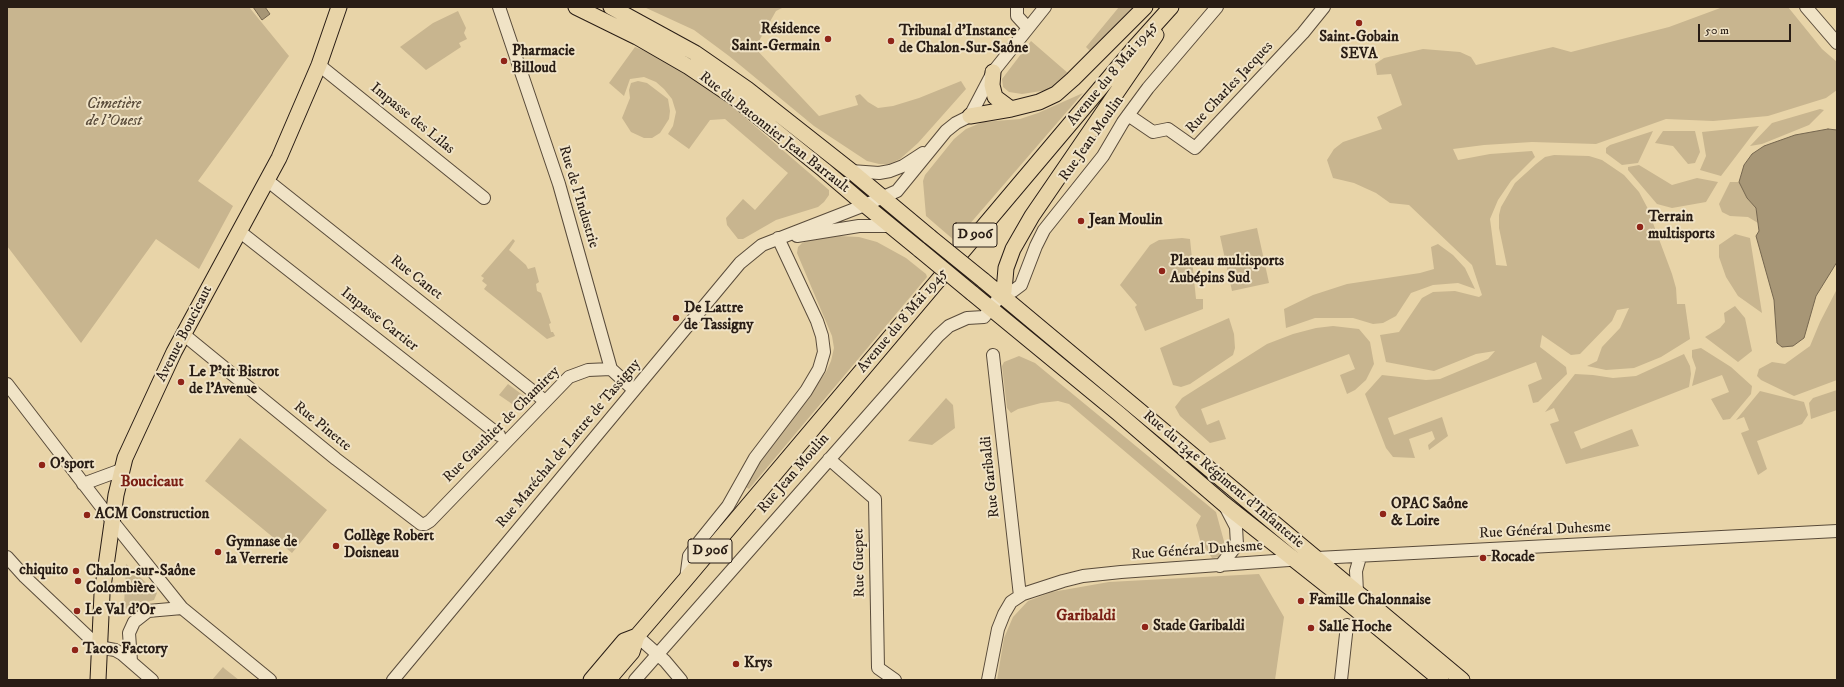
<!DOCTYPE html>
<meta charset="utf-8">
<style>
body{margin:0}
#map{position:relative;width:1844px;height:687px;overflow:hidden;background:#e8d4a8;font-family:"IM FELL DW Pica",serif}
canvas{display:block}
.frame{position:absolute;inset:0;border:8px solid #291d15;pointer-events:none}
.scale{position:absolute;left:1698px;top:24px;width:93px;height:18px;box-sizing:border-box;border:2px solid #291d15;border-top:0;padding-left:5px;font-size:12px;line-height:14px;white-space:nowrap;color:#291d15;-webkit-text-stroke:3px #f0e3c6;paint-order:stroke}
</style>
<div id="map">
<canvas width="1844" height="687"></canvas>
<div class="frame"></div>
<div class="scale">50 m</div>
</div>
<script>
const context = document.querySelector('canvas').getContext('2d');
context.lineJoin = 'round';
function fillPath(path, color) { context.fillStyle = color; context.fill(path, 'evenodd'); }
const toPath = rows => new Path2D(rows.map(r => 'M' + r).join(''));
function strokePath(path, color, width, dash) { context.strokeStyle = color; context.lineWidth = width; context.lineCap = dash ? 'butt' : 'round'; context.setLineDash(dash || []); context.stroke(path); }
function write(font, color, halo, rows, align = 'center') {
  context.font = font + ' "IM FELL DW Pica",serif'; context.lineWidth = 4; context.setLineDash([]); context.textBaseline = 'middle'; context.strokeStyle = halo; context.fillStyle = color; for (const [text, x, y, turn = 0] of rows) {
    context.save(); context.translate(x, y); context.rotate((+turn || 0) * Math.PI / 180); context.textAlign = isNaN(turn) ? turn : align; if (halo) context.strokeText(text, 0, 0); context.fillText(text, 0, 0); context.restore();
  }
}
const green = toPath([
 [7,7,249,7,289,56,198,181,233,206,199,269,156,239,81,343,7,246],
 [644,7,784,7,776,11,755,48,819,116,858,105,855,96,860,94,868,102,878,108,893,106,919,98,961,81,966,89,918,143,900,159,889,164,879,164,867,161,814,126,729,56,694,30],
 [1119,7,1136,7,1090,51,1086,47],
 [1723,7,1788,7,1822,49,1837,62,1837,90,1826,98,1768,116,1713,121,1666,119,1596,144,1532,142,1484,145,1453,149,1458,160,1490,154,1532,151,1535,157,1511,181,1498,200,1490,219,1496,265,1507,266,1499,228,1499,215,1501,207,1515,183,1536,164,1545,157,1554,155,1589,156,1602,160,1624,175,1639,192,1647,207,1672,274,1676,288,1677,304,1685,304,1690,339,1661,357,1634,368,1606,370,1587,366,1597,361,1602,347,1620,328,1629,308,1617,310,1612,321,1580,354,1571,355,1542,335,1540,347,1566,367,1567,374,1538,402,1533,403,1528,385,1542,379,1536,362,1388,418,1394,435,1442,417,1448,436,1429,450,1428,445,1435,439,1432,431,1409,439,1415,458,1393,457,1386,448,1365,394,1382,375,1426,380,1440,379,1488,359,1495,351,1476,354,1434,371,1386,362,1380,335,1399,332,1422,298,1433,292,1455,291,1479,297,1482,295,1472,265,1409,205,1390,203,1376,193,1354,183,1333,178,1327,160,1334,149,1343,142,1382,129,1377,117,1402,105,1391,74,1377,75,1375,64,1384,58,1423,49,1460,52,1471,57,1476,65,1553,47,1571,52,1669,27],
 [458,11,466,28,464,33,467,39,459,43,461,47,426,70,400,47,433,23],
 [1031,41,1069,74,1060,82,1048,90,1022,94,1009,92,1003,87,1002,79],
 [635,47,655,55,697,80,735,109,829,190,829,195,824,202,818,207,776,220,743,239,738,239,727,225,726,218,743,199,755,210,788,173,725,119,710,120,689,149,668,134,673,126,676,112,672,99,664,89,656,82,644,77,630,79,624,96,609,83],
 [638,81,647,83,668,99,670,111,669,119,660,133,652,138,644,138,631,132,622,118,630,98,629,90,631,83],
 [1083,93,955,241,926,216,923,181,925,175,954,139,966,129,983,122,1020,119,1038,113],
 [1820,109,1824,110,1809,125,1762,144,1750,146,1772,123],
 [1759,126,1721,176,1700,170,1706,156,1702,132],
 [1653,131,1638,163,1622,165,1606,153,1606,148,1610,145],
 [1663,131,1695,131,1700,152,1695,163,1688,164,1673,146,1655,143],
 [1639,165,1672,185,1697,178,1718,182,1706,202,1672,208,1657,204,1628,170,1628,167],
 [1730,182,1739,182,1747,198,1756,208,1758,223,1748,217,1730,216,1722,212,1719,204],
 [1257,228,1269,283,1232,291,1220,236],
 [1735,234,1750,238,1762,313,1738,296,1726,277,1719,257,1719,245],
 [839,236,859,237,877,242,906,258,926,274,927,277,749,489,746,487,745,484,747,480,826,372,831,361,834,348,832,336,797,253,798,247,802,243,810,240],
 [1182,238,1190,239,1196,299,1203,299,1203,309,1145,331,1135,307,1137,305,1120,285,1150,245,1159,240],
 [513,239,515,241,509,250,526,265,528,269,535,267,539,282,536,284,537,291,541,293,551,323,549,324,551,332,553,332,555,336,547,339,484,289,487,285,482,281,484,278,481,276],
 [1438,244,1453,255,1465,268,1475,289,1458,283,1433,285,1411,293,1396,316,1383,323,1373,324,1353,318,1315,318,1286,328,1284,309,1313,295,1347,284,1420,273,1434,269,1431,247],
 [1837,289,1837,380,1794,396,1761,380,1757,376,1759,369,1772,362,1785,364,1810,346,1820,322],
 [1735,306,1745,318,1752,351,1738,362,1705,337,1720,328,1725,322,1724,313],
 [1229,318,1234,334,1235,348,1233,355,1190,384,1181,387,1173,385,1160,348],
 [1333,326,1359,329,1370,342,1374,364,1366,380,1355,390,1347,394,1340,375,1355,369,1349,354,1201,409,1207,425,1219,420,1226,439,1210,443,1180,416,1175,407,1182,398,1267,344,1293,334,1316,328],
 [1701,348,1731,367,1752,386,1751,394,1730,419,1723,420,1711,399,1729,392,1722,375,1692,386,1696,368,1692,357,1692,350],
 [1684,354,1690,366,1691,374,1689,387,1574,432,1581,449,1632,429,1639,446,1566,464,1550,424,1559,421,1554,408,1545,412,1575,374,1593,375,1613,378,1636,376],
 [1019,356,1035,363,1216,512,1225,545,1219,557,1212,558,1200,540,1196,525,1201,516,1069,404,1058,401,1041,403,1018,409,1011,413,1007,408,1002,366,1004,362],
 [508,384,524,396,518,408,499,395],
 [1837,390,1837,410,1811,419,1809,403,1813,398],
 [1760,391,1804,402,1808,415,1802,424,1757,441,1767,469,1758,475,1741,433,1749,430,1744,417,1736,420],
 [946,398,953,405,955,428,932,445,908,441],
 [240,438,327,510,292,553,205,481],
 [126,564,157,593,154,600,136,605,128,612,124,606],
 [1259,574,1284,617,1275,680,997,680,1004,638,1013,617,1028,601,1052,592,1109,582],
 [223,667,225,669,239,680,212,680]
]);
const water = toPath([
 [253,7,265,7,270,14,262,20,253,7],
 [1828,129,1837,130,1837,262,1816,296,1804,338,1793,346,1782,347,1777,343,1774,300,1756,236,1759,231,1756,208,1747,198,1739,182,1744,165,1752,154,1764,146,1795,135,1828,129]
]);
const minor = toPath([
 [499,7,559,184,611,369,634,390],
 [1017,7,1017,16,1028,28],
 [1806,7,1837,43],
 [319,65,484,198],
 [1128,115,1153,132,1168,129,1195,148,1303,33,1324,7],
 [851,171,879,173,890,171,903,166,923,153],
 [268,181,545,401],
 [239,231,499,435],
 [797,236,859,226,891,226],
 [183,334,336,459,421,524,425,524,430,521,569,377,588,370,611,369],
 [993,355,1020,596],
 [7,384,113,522,182,608,270,680],
 [829,459,875,499,878,668,895,680],
 [83,484,121,470],
 [7,557,25,577,99,647,115,650,122,654,152,680],
 [1220,566,1237,545,1236,527,1225,506],
 [686,579,689,556,699,542,728,506,755,458,806,391,819,369,824,352,822,336,817,321,778,238],
 [1357,592,1356,571,1360,557],
 [637,636,665,661,681,680],
 [131,661,129,633,134,622,148,611,182,608],
 [393,680,740,263,762,245,865,205,897,191,946,131,956,123,970,116,993,72,1045,7],
 [635,680,938,336,949,326,967,318,984,317,1004,291,1013,291,1021,285,1036,246,1044,230,1103,156,1123,122,1148,88,1217,7],
 [988,680,998,629,1004,614,1011,602,1023,594,1063,581,1083,576,1121,572,1317,558,1837,531],
 [1341,680,1347,625]
]);
const major = toPath([
 [576,7,637,37,689,67,735,98,824,170,865,205,920,250],
 [611,7,695,53,747,89,851,171,930,237],
 [993,72,992,85,995,97,1011,109],
 [970,116,1011,109,1039,102,1056,94,1073,79,1145,7],
 [983,280,1462,680],
 [1004,291,1006,268,1013,249,1032,216,1156,35],
 [972,293,1118,413,1224,504,1329,587,1441,680],
 [98,680,102,594,116,495,125,458,174,352,279,158,319,65,339,7],
 [591,680,624,641,637,636,686,579,1135,47,1171,7],
 [608,680,632,652,637,636]
]);
const majorBridge = toPath([
 [930,237,983,280],
 [920,250,972,293]
]);
const markers = [
 [1359,23,4,"#8f2418"],
 [828,39,4,"#8f2418"],
 [891,41,4,"#8f2418"],
 [504,61,4,"#8f2418"],
 [1081,221,4,"#8f2418"],
 [1640,227,4,"#8f2418"],
 [1162,271,4,"#8f2418"],
 [676,318,4,"#8f2418"],
 [181,382,4,"#8f2418"],
 [42,465,4,"#8f2418"],
 [1383,514,4,"#8f2418"],
 [87,515,4,"#8f2418"],
 [336,546,4,"#8f2418"],
 [218,552,4,"#8f2418"],
 [1483,558,4,"#8f2418"],
 [76,571,4,"#8f2418"],
 [78,581,4,"#8f2418"],
 [1301,601,4,"#8f2418"],
 [77,611,4,"#8f2418"],
 [1145,627,4,"#8f2418"],
 [1311,628,4,"#8f2418"],
 [75,650,4,"#8f2418"],
 [736,664,4,"#8f2418"]
];
const shields = [
 [975,235,44],
 [710,551,44]
];
const shieldNames = [
 ["D 906",975,235],
 ["D 906",710,551]
];
const poiNames = [
 ["Résidence",820,30,"right"],
 ["Saint-Germain",820,47,"right"],
 ["Tribunal d'Instance",899,32],
 ["de Chalon-Sur-Saône",899,49],
 ["Saint-Gobain",1359,38,"center"],
 ["SEVA",1359,55,"center"],
 ["Pharmacie",512,52],
 ["Billoud",512,69],
 ["Terrain",1648,218],
 ["multisports",1648,235],
 ["Jean Moulin",1089,221],
 ["Plateau multisports",1170,262],
 ["Aubépins Sud",1170,279],
 ["De Lattre",684,309],
 ["de Tassigny",684,326],
 ["Le P'tit Bistrot",189,373],
 ["de l'Avenue",189,390],
 ["O'sport",50,465],
 ["OPAC Saône",1391,505],
 ["& Loire",1391,522],
 ["ACM Construction",95,515],
 ["Collège Robert",344,537],
 ["Doisneau",344,554],
 ["Gymnase de",226,543],
 ["la Verrerie",226,560],
 ["Rocade",1491,558],
 ["chiquito",68,571,"right"],
 ["Chalon-sur-Saône",86,572],
 ["Colombière",86,589],
 ["Famille Chalonnaise",1309,601],
 ["Le Val d'Or",85,611],
 ["Stade Garibaldi",1153,627],
 ["Salle Hoche",1319,628],
 ["Tacos Factory",83,650],
 ["Krys",744,664]
];
const streetNames = [
 ["Avenue du 8 Mai 1945",1113,74,-50],
 ["Rue Charles Jacques",1230,88,-47],
 ["Impasse des Lilas",412,119,39],
 ["Rue du Batonnier Jean Barrault",774,133,38],
 ["Rue Jean Moulin",1092,139,-55],
 ["Rue de l'Industrie",578,197,73],
 ["Rue Canet",416,278,38],
 ["Impasse Cartier",379,320,38],
 ["Avenue du 8 Mai 1945",903,321,-50],
 ["Avenue Boucicaut",185,334,-63],
 ["Rue Gauthier de Chamirey",502,425,-45],
 ["Rue Pinette",322,427,39],
 ["Rue Maréchal de Lattre de Tassigny",569,444,-50],
 ["Rue Jean Moulin",794,474,-49],
 ["Rue Garibaldi",991,477,-96],
 ["Rue du 134e Régiment d'Infanterie",1223,480,40],
 ["Rue Général Duhesme",1545,531,-3],
 ["Rue Général Duhesme",1197,551,-4],
 ["Rue Guepet",860,563,-91]
];
const parkNames = [
 ["Cimetière",114,105],
 ["de l'Ouest",114,122]
];
const neighbourhoodNames = [
 ["Boucicaut",152,483],
 ["Garibaldi",1086,617]
];
fillPath(green, '#c8b58f');
fillPath(water, '#a79676');
strokePath(water, '#75664f', 1);
strokePath(minor, '#594b3a', 14);
strokePath(major, '#291d15', 17);
strokePath(minor, '#f0e3c6', 12);
strokePath(major, '#e8d4a8', 15);
strokePath(majorBridge, '#291d15', 17, []);
strokePath(majorBridge, '#e8d4a8', 15);
for (const [x, y, r, color] of markers) { const dot = new Path2D(); dot.arc(x, y, r, 0, 2 * Math.PI); context.fillStyle = color; context.fill(dot); strokePath(dot, '#f0e3c6', 1.5); }
for (const [x, y, w] of shields) { const box = new Path2D(); box.roundRect(x - w / 2, y - 12, w, 24, 3); context.fillStyle = '#f0e3c6'; context.fill(box); strokePath(box, '#291d15', 1); }
write('bold 14px', '#291d15', null, shieldNames);
write('bold 15px', '#291d15', '#f0e3c6', poiNames, 'left');
write('15px', '#291d15', '#f0e3c6', streetNames);
write('italic 15px', '#594b3a', '#f0e3c6', parkNames);
write('bold 16px', '#7a1f14', '#f0e3c6', neighbourhoodNames);
</script>
